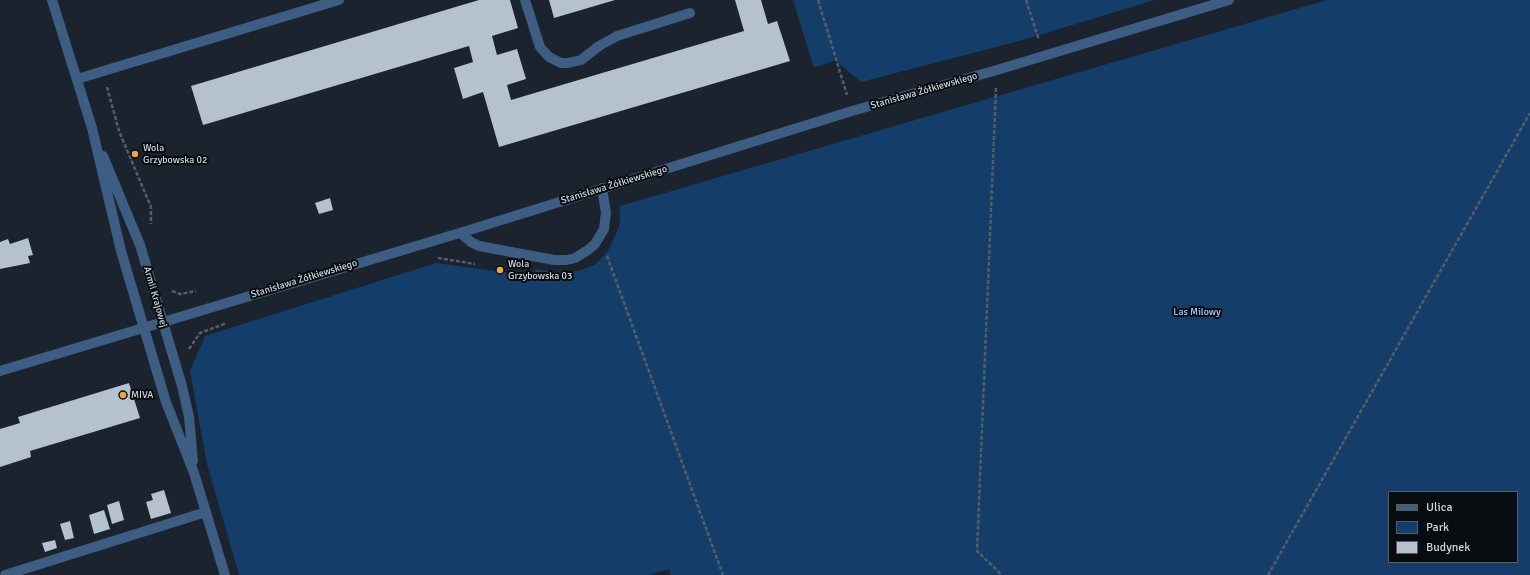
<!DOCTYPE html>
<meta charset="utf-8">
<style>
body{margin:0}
#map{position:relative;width:1530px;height:575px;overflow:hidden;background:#1a232e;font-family:Signika,sans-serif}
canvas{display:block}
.legend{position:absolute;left:1388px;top:491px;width:130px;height:72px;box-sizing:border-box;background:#080c11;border:1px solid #575c62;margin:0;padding:5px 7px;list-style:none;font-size:12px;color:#ced4db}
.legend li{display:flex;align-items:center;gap:8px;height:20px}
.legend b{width:20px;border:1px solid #575c62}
</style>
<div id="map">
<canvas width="1530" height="575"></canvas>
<ul class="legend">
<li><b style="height:5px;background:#3d5d82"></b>Ulica</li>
<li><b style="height:11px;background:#143d69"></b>Park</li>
<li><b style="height:11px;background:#b5c1cf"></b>Budynek</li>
</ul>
</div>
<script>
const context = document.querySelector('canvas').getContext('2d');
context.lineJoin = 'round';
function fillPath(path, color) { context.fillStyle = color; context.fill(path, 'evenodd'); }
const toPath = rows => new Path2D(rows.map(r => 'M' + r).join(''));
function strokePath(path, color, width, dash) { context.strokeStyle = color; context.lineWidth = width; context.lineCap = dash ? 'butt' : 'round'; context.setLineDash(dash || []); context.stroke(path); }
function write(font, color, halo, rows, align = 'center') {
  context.font = font + ' Signika,sans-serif'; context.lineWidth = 4; context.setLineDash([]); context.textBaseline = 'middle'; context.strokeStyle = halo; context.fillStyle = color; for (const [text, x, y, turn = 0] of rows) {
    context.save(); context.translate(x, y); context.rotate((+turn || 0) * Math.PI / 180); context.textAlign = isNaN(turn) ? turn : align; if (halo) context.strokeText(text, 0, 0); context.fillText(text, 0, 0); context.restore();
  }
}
const green = toPath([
 [793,0,1155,0,1023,40,861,82,835,60,814,68],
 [1327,0,1530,0,1530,575,671,575,669,569,648,575,239,575,207,464,190,371,205,336,436,263,532,276,536,269,554,272,579,271,596,264,608,251,618,229,620,221,620,206],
 [1389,492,1517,492,1517,562,1389,562]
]);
const building = toPath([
 [479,0,510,0,518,28,492,36,497,55,517,49,526,79,507,85,511,100,744,31,735,0,761,0,768,24,777,21,790,61,499,147,483,92,463,99,454,68,473,62,469,46,203,125,191,86],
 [549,0,615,0,554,18],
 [330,198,333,210,319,214,315,203],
 [28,238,33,255,28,256,30,263,0,269,0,242,8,239,10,244],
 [129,383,140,418,30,451,31,457,0,467,0,429,20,423,18,417],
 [164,490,171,513,151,519,146,502,153,500,151,494],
 [119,501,124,520,112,524,107,505],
 [104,510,110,529,94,534,89,515],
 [70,521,74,538,65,540,60,524],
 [55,540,57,548,45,552,42,543]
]);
const path = toPath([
 [818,0,847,95],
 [1026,0,1039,40],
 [107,87,119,131,151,207,151,224],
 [996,88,977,551,1002,575],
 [607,256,723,575],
 [438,258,475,264],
 [172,291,180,294,196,291],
 [189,349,200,333,227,323],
 [1268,575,1530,113]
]);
const minor = toPath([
 [52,0,92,128,121,251,129,278,166,402,194,473,225,575],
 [525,0,540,47,549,57,561,63,568,63,581,60,599,46,617,36,690,13],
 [77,79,339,0],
 [103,156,140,245,182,386,189,417,193,461],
 [463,232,464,236,471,242,479,246,554,260,567,260,575,258,588,250,595,244,604,229,606,213,602,188],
 [0,371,463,232,852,111,997,70,1229,0],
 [5,575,206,512]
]);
const markers = [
 [135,154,4,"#eea73d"],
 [500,270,4,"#eea73d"],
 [123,395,4,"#eea73d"]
];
const streetNames = [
 ["Stanisława Żółkiewskiego",924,91,-16],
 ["Stanisława Żółkiewskiego",614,185,-17],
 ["Stanisława Żółkiewskiego",304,279,-17],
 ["Armii Krajowej",155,297,74]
];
const poiNames = [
 ["Wola",143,148],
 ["Grzybowska 02",143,160],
 ["Wola",508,264],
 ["Grzybowska 03",508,276],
 ["MIVA",131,395]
];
const parkNames = [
 ["Las Milowy",1197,312]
];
fillPath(green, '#143d69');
fillPath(building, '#b5c1cf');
strokePath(path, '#555d67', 2.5, [4, 2]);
strokePath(minor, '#3d5d82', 10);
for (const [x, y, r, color] of markers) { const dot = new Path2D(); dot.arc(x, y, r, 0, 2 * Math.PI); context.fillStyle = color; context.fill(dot); strokePath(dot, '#080c11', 1.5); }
write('10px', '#ced4db', '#080c11', streetNames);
write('10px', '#ced4db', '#080c11', poiNames, 'left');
write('10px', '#a7cffd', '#080c11', parkNames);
</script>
